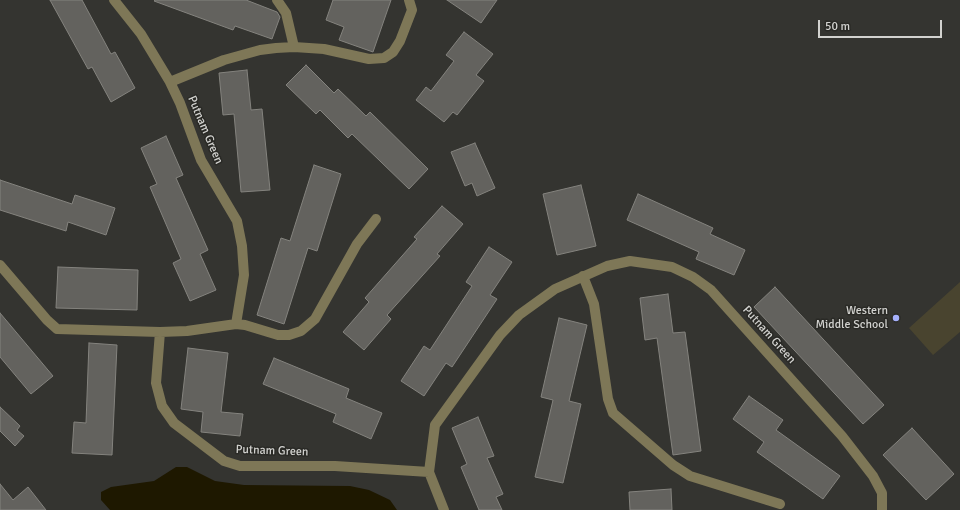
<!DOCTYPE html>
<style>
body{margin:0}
#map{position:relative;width:960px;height:510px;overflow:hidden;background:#343430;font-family:Signika,sans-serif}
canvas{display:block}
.scale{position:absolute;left:818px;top:20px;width:124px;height:18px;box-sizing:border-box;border:2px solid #d2d2cf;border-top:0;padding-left:5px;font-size:12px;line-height:14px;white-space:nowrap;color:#d2d2cf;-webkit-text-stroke:3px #2a2a26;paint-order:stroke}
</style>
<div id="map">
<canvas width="960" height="510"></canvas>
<div class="scale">50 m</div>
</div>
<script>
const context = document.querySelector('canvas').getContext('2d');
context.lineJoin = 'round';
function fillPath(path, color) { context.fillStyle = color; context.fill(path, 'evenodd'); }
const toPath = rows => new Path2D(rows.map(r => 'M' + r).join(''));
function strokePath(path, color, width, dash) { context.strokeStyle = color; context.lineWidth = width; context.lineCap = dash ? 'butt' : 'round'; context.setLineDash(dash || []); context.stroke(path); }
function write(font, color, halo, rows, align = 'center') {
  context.font = font + ' Signika,sans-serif'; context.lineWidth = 3; context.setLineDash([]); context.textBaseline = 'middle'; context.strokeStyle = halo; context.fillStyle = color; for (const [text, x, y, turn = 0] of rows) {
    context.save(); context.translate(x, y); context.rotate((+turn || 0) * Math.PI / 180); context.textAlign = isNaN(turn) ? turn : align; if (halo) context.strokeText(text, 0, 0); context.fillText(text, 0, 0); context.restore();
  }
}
const green = toPath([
 [960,282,960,332,933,355,909,328]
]);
const water = toPath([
 [176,467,187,467,215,481,244,485,350,486,369,490,390,500,397,510,110,510,101,500,101,492,111,487,154,481]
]);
const building = toPath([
 [50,0,82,0,111,54,115,52,135,88,111,102,92,67,88,69,50,0],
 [155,0,246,0,277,12,280,17,272,39,235,26,233,30,154,1,155,0],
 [333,0,391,0,373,52,339,40,344,27,326,20,333,0],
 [447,0,497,0,481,23,447,0],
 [464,32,493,54,476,75,484,81,457,115,453,112,444,122,416,100,426,87,431,91,454,61,446,55,464,32],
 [306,65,334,93,338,89,366,116,370,112,428,169,409,189,352,134,348,138,320,110,316,114,286,85,306,65],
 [247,70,251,110,262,109,270,190,241,192,234,114,223,115,219,73,247,70],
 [166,136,183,175,176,178,208,250,200,254,216,290,190,301,173,263,181,259,150,187,157,184,141,148,166,136],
 [475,143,495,188,477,196,472,183,465,186,451,152,475,143],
 [314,165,341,174,317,251,308,248,284,324,257,315,281,238,290,241,314,165],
 [0,180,72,204,75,195,115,208,106,235,68,222,66,231,0,210,0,180],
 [581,185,596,246,557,255,543,194,581,185],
 [638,194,713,228,710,234,745,250,734,275,696,259,699,252,627,220,638,194],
 [442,206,463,224,437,254,440,256,387,315,391,319,364,350,343,332,369,302,365,298,417,239,414,237,442,206],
 [489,247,512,262,490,295,497,299,452,367,446,363,424,396,401,381,424,346,430,350,472,286,466,282,489,247],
 [58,267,138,270,137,310,56,308,58,267],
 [775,287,884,405,863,424,754,307,775,287],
 [668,294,673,333,685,332,701,451,673,455,657,338,645,340,640,298,668,294],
 [0,313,53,376,31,394,0,357,0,313],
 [559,318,587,325,569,401,581,404,563,483,535,477,553,400,541,397,559,318],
 [89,343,117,345,112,455,72,453,74,422,86,423,89,343],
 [188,348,228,353,221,412,243,414,240,436,201,432,203,412,181,409,188,348],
 [274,358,349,389,346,398,382,413,371,439,333,422,336,414,263,384,274,358],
 [749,396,783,420,776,430,840,476,823,499,757,452,764,442,733,419,749,396],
 [0,407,20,426,17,430,24,436,15,446,0,431,0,407],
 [478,417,494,456,487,458,503,494,496,497,502,510,479,510,461,467,467,464,452,428,478,417],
 [912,428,954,474,926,500,883,455,912,428],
 [0,484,13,500,28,487,46,510,0,510,0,484],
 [671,489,672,510,630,510,629,492,671,489]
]);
const minor = toPath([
 [114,0,141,34,170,82,180,103,201,160,237,221,242,246,244,275,236,324],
 [277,0,286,13,294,47],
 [170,82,224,60,260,50,276,48,294,47,324,49,369,59,384,58,393,52,400,41,412,10,409,0],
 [0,265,47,320,57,329,160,332,156,383,162,406,174,423,224,461,240,466,335,466,429,472],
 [583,276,594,304,608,399,613,413,673,465,690,476,780,504],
 [160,332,187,331,236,324,245,325,278,335,289,335,301,331,315,319,357,244,376,219],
 [444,510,429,472,435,425,500,335,519,315,555,289,607,266,630,261,672,267,693,277,711,290,842,436,873,476,882,493,882,510]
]);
const markers = [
 [896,318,4,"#a6b1fc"]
];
const streetNames = [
 ["Putnam Green",205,130,67],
 ["Putnam Green",769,335,48],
 ["Putnam Green",272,451,2]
];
const poiNames = [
 ["Western",888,311],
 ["Middle School",888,325]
];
fillPath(green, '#49442f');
fillPath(water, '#1e1800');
fillPath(building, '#63625e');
strokePath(building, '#84837e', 1);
strokePath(minor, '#7e7757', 10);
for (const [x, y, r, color] of markers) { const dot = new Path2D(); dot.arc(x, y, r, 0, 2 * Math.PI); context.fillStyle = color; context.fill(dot); strokePath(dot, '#2a2a26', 1.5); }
write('12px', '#d2d2cf', '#2a2a26', streetNames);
write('12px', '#d2d2cf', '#2a2a26', poiNames, 'right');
</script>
